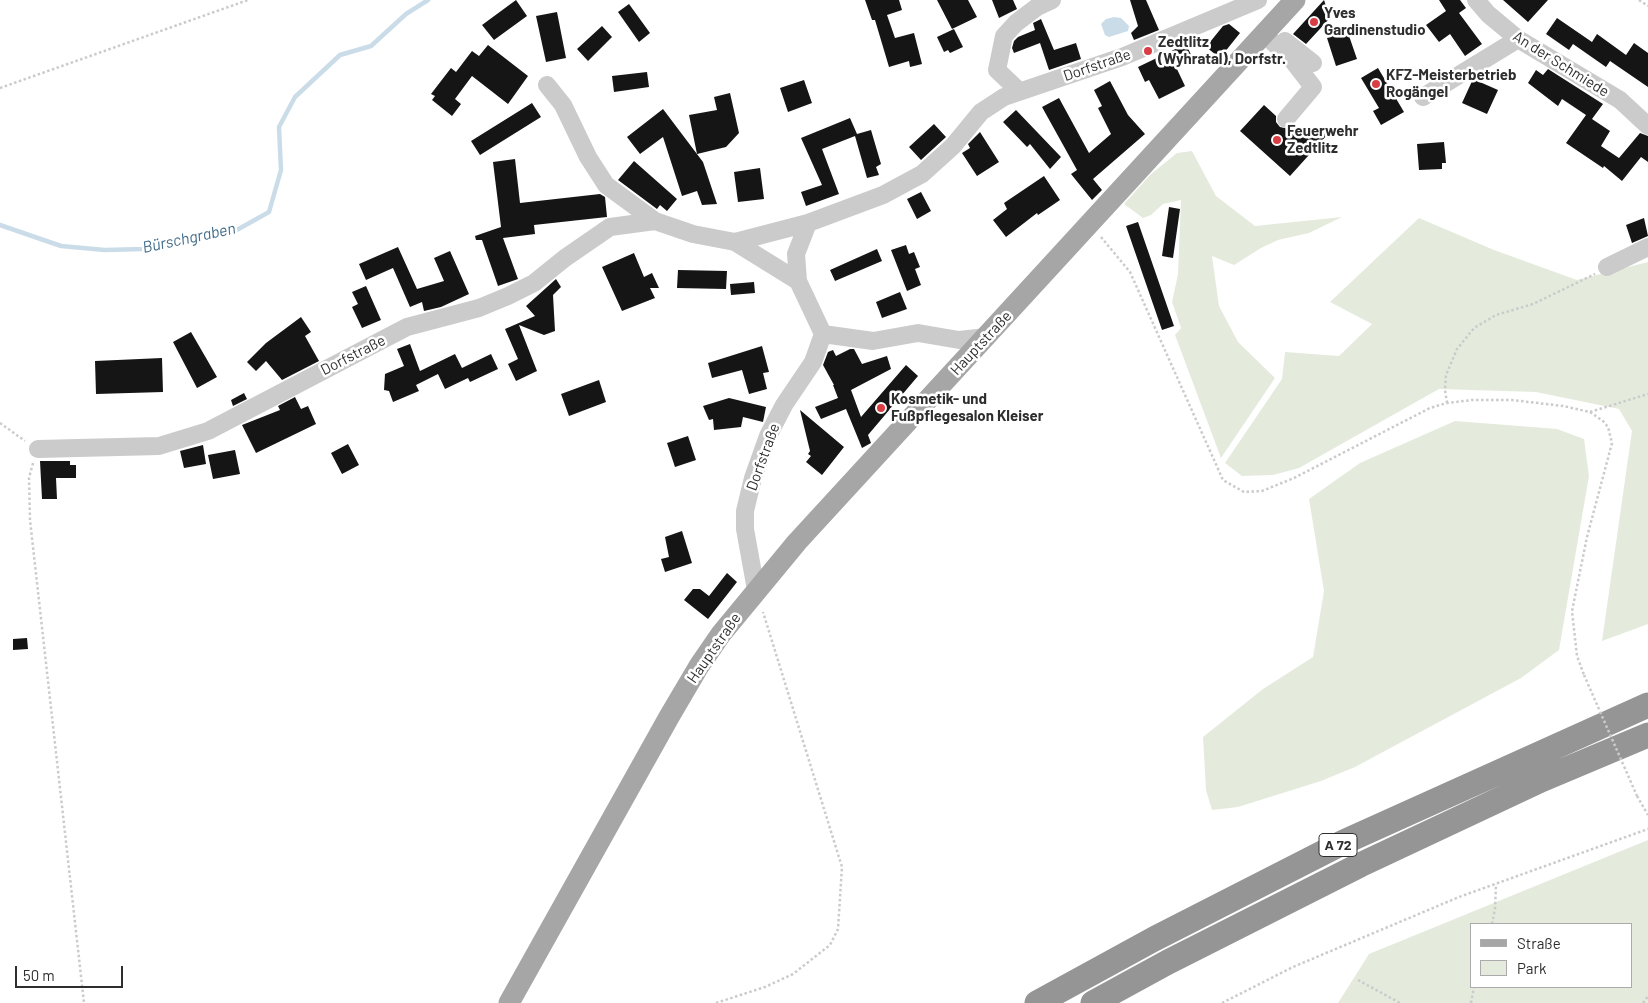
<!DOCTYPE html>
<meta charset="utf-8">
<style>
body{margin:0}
#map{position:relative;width:1648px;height:1003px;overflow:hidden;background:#fff;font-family:Barlow,sans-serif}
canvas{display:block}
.legend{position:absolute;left:1470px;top:923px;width:162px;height:65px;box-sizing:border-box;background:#fff;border:1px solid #ababab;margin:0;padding:6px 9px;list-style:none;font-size:15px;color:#2e2e2e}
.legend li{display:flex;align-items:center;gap:10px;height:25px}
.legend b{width:25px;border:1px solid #ababab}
.scale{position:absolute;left:15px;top:966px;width:108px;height:22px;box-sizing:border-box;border:2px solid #2e2e2e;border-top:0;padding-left:6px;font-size:15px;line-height:18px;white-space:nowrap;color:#2e2e2e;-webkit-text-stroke:4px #fff;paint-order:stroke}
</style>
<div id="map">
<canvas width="1648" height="1003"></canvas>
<ul class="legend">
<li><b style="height:6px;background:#a6a6a6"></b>Straße</li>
<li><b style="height:14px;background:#e4ebdd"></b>Park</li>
</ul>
<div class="scale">50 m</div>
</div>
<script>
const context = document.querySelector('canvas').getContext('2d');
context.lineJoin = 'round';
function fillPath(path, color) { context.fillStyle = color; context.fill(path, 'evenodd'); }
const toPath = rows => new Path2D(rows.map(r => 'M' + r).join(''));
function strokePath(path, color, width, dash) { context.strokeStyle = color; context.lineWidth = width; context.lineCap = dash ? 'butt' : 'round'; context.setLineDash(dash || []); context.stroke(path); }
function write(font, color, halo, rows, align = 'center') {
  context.font = font + ' Barlow,sans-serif'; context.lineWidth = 5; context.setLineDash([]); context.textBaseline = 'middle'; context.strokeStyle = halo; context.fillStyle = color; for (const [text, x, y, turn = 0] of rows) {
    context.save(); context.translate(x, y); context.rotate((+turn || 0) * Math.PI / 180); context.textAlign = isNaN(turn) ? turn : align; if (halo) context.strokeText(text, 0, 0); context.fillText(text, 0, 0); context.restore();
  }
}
const green = toPath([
 [1192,151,1216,196,1255,226,1342,217,1309,233,1278,240,1261,248,1234,265,1212,256,1219,306,1238,342,1275,378,1221,458,1175,335,1181,328,1172,302,1178,274,1181,200,1163,204,1151,215,1143,218,1124,204,1151,174,1177,153],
 [1419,218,1494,250,1577,280,1648,262,1648,624,1602,641,1632,431,1619,409,1536,392,1439,389,1299,468,1273,475,1242,476,1225,463,1282,379,1285,352,1339,356,1372,324,1330,302],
 [1455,421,1557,429,1584,439,1589,476,1559,650,1521,678,1355,767,1321,781,1238,807,1212,810,1206,790,1203,737,1263,689,1313,657,1324,591,1309,499,1360,463],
 [1648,840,1648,1003,1338,1003,1369,954],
 [1472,924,1632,924,1632,987,1472,987]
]);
const water = toPath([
 [1114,17,1121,18,1129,26,1128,31,1109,37,1105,35,1101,24,1106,19]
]);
const stream = toPath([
 [0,225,61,246,105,250,143,249,235,231,269,212,281,170,279,127,295,97,340,55,371,46,406,14,428,0]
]);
const building = toPath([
 [516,0,527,16,494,40,482,25],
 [865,0,899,0,902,10,887,15,895,38,914,33,922,64,910,67,909,61,889,67,875,20,872,20],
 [937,0,968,0,977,17,952,29],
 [992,0,1013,0,1017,9,999,18],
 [1130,0,1146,0,1159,30,1134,40,1131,33,1138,26],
 [1324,0,1330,18,1306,44,1293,34],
 [1439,0,1460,0,1466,8,1459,13,1482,44,1465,56,1450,34,1439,42,1426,25,1446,11],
 [1503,0,1548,0,1528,22],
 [629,4,650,33,639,42,618,12],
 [557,12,566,58,546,62,536,16],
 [1557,18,1592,42,1597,34,1626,55,1634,43,1648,53,1648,87,1610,61,1606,67,1573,44,1569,50,1546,34],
 [1041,19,1054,50,1076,43,1081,59,1049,70,1040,43,1014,53,1012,48,1014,41,1018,37,1035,30,1033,23],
 [1229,24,1240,33,1220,58,1206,47,1223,26],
 [602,26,612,37,588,61,577,49],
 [954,29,963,47,950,53,948,50,944,52,937,37],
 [1347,30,1357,59,1336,66,1327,38],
 [1186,44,1193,59,1176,67,1185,86,1159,99,1149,80,1145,82,1138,67],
 [488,45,528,76,508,104,472,76,455,99,461,104,452,116,432,100,435,96,431,94,451,68,456,72,472,51,479,56],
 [1378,68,1404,112,1381,125,1373,111,1379,108,1361,78],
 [1548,69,1603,104,1592,119,1610,131,1601,146,1619,158,1640,133,1648,136,1648,162,1641,157,1622,181,1604,166,1603,168,1566,143,1586,115,1562,99,1558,106,1528,83,1536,70,1543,75],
 [647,72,649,87,614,92,612,76],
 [1473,79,1498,90,1487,114,1462,103],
 [804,80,812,103,788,112,780,88],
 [1110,81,1128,115,1145,134,1093,179,1102,190,1092,200,1071,174,1077,170,1042,107,1059,98,1089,153,1111,134,1098,108,1102,106,1094,90],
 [730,93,739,133,726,147,697,154,689,115,717,110,714,97],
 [532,103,541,117,480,155,471,141],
 [1264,105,1276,116,1276,122,1280,127,1289,129,1294,126,1309,139,1319,127,1327,135,1290,176,1240,131],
 [663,109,703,162,717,204,702,205,697,191,682,196,663,137,640,154,627,137],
 [1016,110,1061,157,1050,169,1030,144,1027,147,1003,122],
 [850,118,857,134,871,130,881,164,876,167,879,175,867,178,855,136,822,149,839,194,806,206,801,192,822,185,801,138],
 [934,124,946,137,921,160,909,147],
 [980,132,999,162,977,176,962,153,970,148,968,144],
 [1444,142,1446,163,1442,163,1442,169,1419,170,1417,144],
 [515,159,520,203,600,194,605,197,607,217,534,225,535,234,503,238,518,279,498,286,482,240,476,240,475,236,501,227,493,162],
 [634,161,677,199,667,211,660,205,657,209,618,180],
 [760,168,764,199,738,202,734,172],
 [1044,176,1060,200,1038,215,1037,213,1006,237,993,220,1007,209,1004,203],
 [921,192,931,211,917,219,907,199],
 [1169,207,1180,209,1173,258,1162,256],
 [1644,218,1648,236,1632,243,1626,225],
 [1138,222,1174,326,1162,330,1126,226],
 [906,245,909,254,914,252,920,267,915,269,921,285,907,291,891,250],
 [398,247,417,289,444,281,434,258,450,251,469,294,441,307,424,311,422,302,410,307,393,268,366,280,359,264],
 [877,249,882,261,835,281,830,270],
 [634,253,644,277,652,273,659,288,650,288,655,298,622,311,602,267],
 [678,270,727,271,726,289,677,288],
 [556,279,561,287,553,295,555,331,544,335,519,325,537,371,516,381,508,364,518,359,505,329,535,316,526,306],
 [754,282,755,293,731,295,730,284],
 [366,286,381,320,362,328,352,307,358,304,352,292],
 [900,292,907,309,882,318,876,302],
 [301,317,311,332,305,336,319,361,282,380,266,361,256,371,247,362,266,343],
 [191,332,217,377,197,388,173,342],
 [410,344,420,371,455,354,462,368,491,354,498,369,470,382,468,378,445,389,438,374,416,385,419,391,393,402,389,391,384,390,385,374,404,366,397,349],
 [762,346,769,372,763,373,767,389,749,394,742,370,712,378,708,363],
 [850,349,854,349,862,364,887,356,891,369,851,390,861,417,906,365,918,376,868,435,871,443,862,448,846,409,821,419,815,407,838,398,833,385,834,385,823,365,828,352,833,350,836,356],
 [162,358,163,392,96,394,95,361],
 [599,380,606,402,569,416,561,394],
 [244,393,247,399,233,406,231,400],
 [295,397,301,409,308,406,316,424,256,453,242,425,280,410,278,406],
 [729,398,766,407,763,422,743,417,741,427,714,430,713,419,709,420,703,406],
 [800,410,844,447,822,475,806,462,811,456,808,454,810,451],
 [688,436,696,460,675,467,667,443],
 [348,444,359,465,342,474,331,453],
 [203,445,206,464,184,468,180,451],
 [235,450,240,474,213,479,208,455],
 [40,461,70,461,70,465,76,465,76,478,56,478,57,499,42,499],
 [682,531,692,563,665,572,661,559,669,557,665,537],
 [727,573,737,582,708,619,684,600,693,589,700,589,709,596],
 [27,638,28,649,13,650,13,639]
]);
const path = toPath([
 [1639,0,1648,6],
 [0,88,248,0],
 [1101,237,1130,272,1223,480,1244,492,1262,491,1294,478,1430,408,1447,403,1472,400,1512,400,1563,406,1590,412,1603,421,1608,427,1612,443,1587,537,1572,611,1577,656,1584,675],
 [1447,403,1445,390,1446,375,1457,349,1474,328,1496,315,1533,304,1595,274],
 [1590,412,1648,394],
 [0,423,25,441],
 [33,463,29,478,30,520,84,1003],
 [1637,796,1648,815],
 [1492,924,1495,909,1496,884],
 [1358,980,1400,1003],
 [716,1003,765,987,793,974,830,945,838,929,842,867,763,612],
 [1222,1003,1293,967,1459,897,1648,829],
 [1471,1003,1474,987],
 [1643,1003,1648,996]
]);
const minor = toPath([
 [1476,0,1488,14,1518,39,1620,100,1648,126],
 [1264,34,1293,61,1313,87,1286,119],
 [1285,41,1313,63],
 [547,85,563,105,588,157,606,185,655,221,693,234,735,242,808,223,883,195,922,174,953,146,981,112,1004,97,1122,57,1258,0],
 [1019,91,997,70,1004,36,1016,23,1037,7,1052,0],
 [1423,97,1518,39],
 [735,242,798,281,823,334,813,362,784,405,768,436,753,478,745,511,745,529,756,590],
 [1607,267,1648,247],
 [798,281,796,254,808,223],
 [823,334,873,341,918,333,959,340,987,337],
 [38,449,159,446,208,431,407,327,479,308,508,296,534,283,565,258,610,227,655,221]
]);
const major = toPath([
 [509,1003,669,717,699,666,721,634,797,542,1295,0]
]);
const highway = toPath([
 [1037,1003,1154,939,1344,842,1648,705],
 [1093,1003,1168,962,1360,865,1541,780,1648,735]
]);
const pathBridge = toPath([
 [1584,675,1637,796]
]);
const markers = [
 [1314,22,5,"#d83e44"],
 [1148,51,5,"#d83e44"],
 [1376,84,5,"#d83e44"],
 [1277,140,5,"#d83e44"],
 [881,408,5,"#d83e44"]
];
const shields = [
 [1338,845,38]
];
const shieldNames = [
 ["A 72",1338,845]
];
const poiNames = [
 ["Yves",1324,13],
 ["Gardinenstudio",1324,30],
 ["Zedtlitz",1158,42],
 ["(Wyhratal), Dorfstr.",1158,59],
 ["KFZ-Meisterbetrieb",1386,75],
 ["Rogängel",1386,92],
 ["Feuerwehr",1287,131],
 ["Zedtlitz",1287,148],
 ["Kosmetik- und",891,399],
 ["Fußpflegesalon Kleiser",891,416]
];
const streetNames = [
 ["An der Schmiede",1561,64,32],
 ["Dorfstraße",1097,65,-19],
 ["Hauptstraße",981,343,-47],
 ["Dorfstraße",353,355,-27],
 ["Dorfstraße",763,457,-70],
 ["Hauptstraße",714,648,-55]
];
const waterNames = [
 ["Bürschgraben",189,238,-12]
];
fillPath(green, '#e4ebdd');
fillPath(water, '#cbdce9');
strokePath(stream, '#cbdce9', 4.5);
fillPath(building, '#151515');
strokePath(path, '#cbcbcb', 2.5, [2.5, 2.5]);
strokePath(minor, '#cbcbcb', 18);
strokePath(major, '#a6a6a6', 21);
strokePath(highway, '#959595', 25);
strokePath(pathBridge, '#cbcbcb', 2.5, [2.5, 2.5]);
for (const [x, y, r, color] of markers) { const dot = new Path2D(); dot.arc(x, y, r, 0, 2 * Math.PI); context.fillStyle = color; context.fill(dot); strokePath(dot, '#fff', 2); }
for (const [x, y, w] of shields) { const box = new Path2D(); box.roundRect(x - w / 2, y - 11.5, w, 23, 4); context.fillStyle = '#fff'; context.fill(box); strokePath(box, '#2e2e2e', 1); }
write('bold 14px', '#2e2e2e', null, shieldNames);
write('bold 15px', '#2e2e2e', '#fff', poiNames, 'left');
write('15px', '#2e2e2e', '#fff', streetNames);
write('italic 16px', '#426c8a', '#fff', waterNames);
</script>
